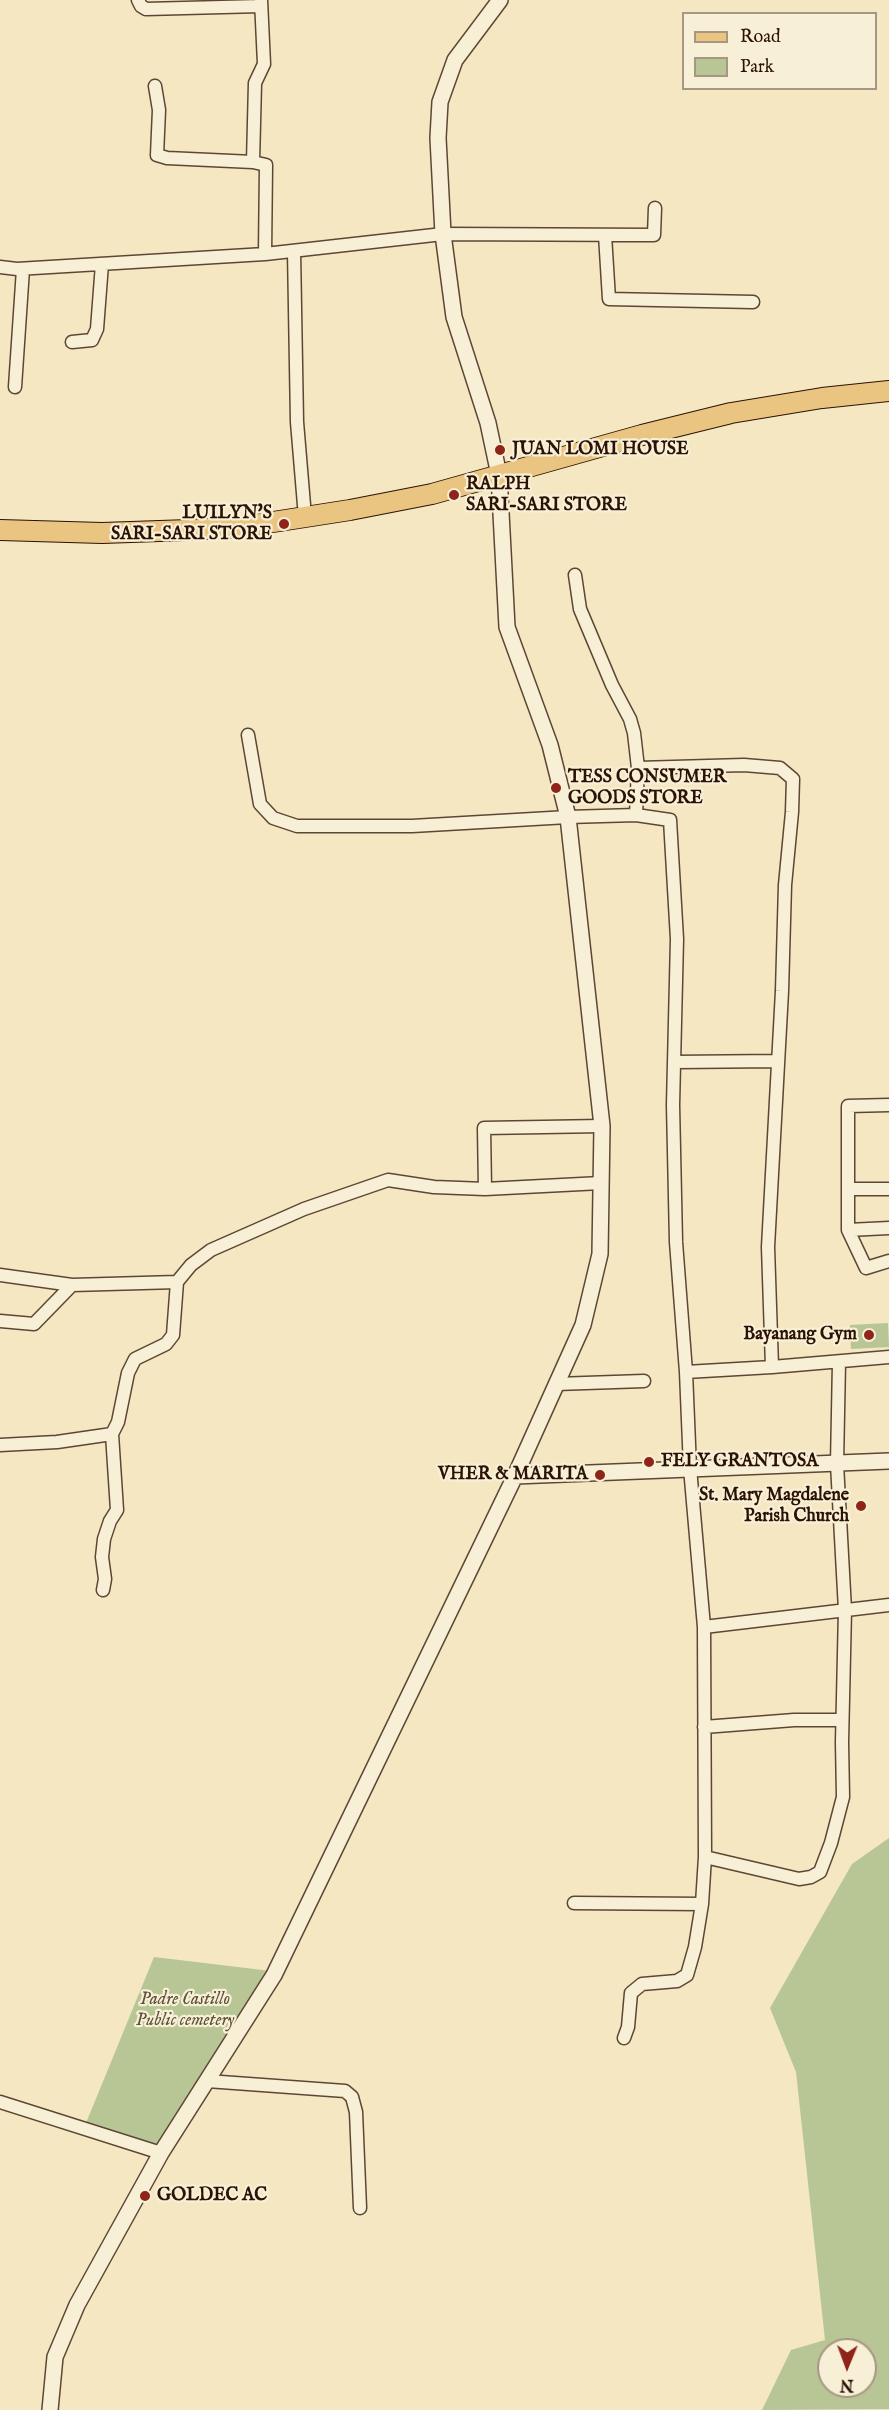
<!DOCTYPE html>
<style>
body{margin:0}
#map{position:relative;width:889px;height:2410px;overflow:hidden;background:#f4e7c2;font-family:"IM FELL English",serif}
canvas{display:block}
.legend{position:absolute;left:682px;top:12px;width:195px;height:78px;box-sizing:border-box;background:#f8efd7;border:2px solid #a69783;margin:0;padding:8px 10px;list-style:none;font-size:18px;color:#2b1204}
.legend li{display:flex;align-items:center;gap:12px;height:30px}
.legend b{width:30px;border:2px solid #a69783}
.north{position:absolute;left:817px;top:2338px;width:60px;height:60px;box-sizing:border-box;background:#f8efd7;border:2px solid #a69783;border-radius:50%;rotate:181deg;font-size:16px;font-weight:700;line-height:24px;text-align:center;color:#2b1204}
.north::after{content:'';display:block;margin:auto;width:21px;height:27px;background:#8f2418;clip-path:polygon(50% 0,100% 100%,50% 72%,0 100%)}
</style>
<div id="map">
<canvas width="889" height="2410"></canvas>
<ul class="legend">
<li><b style="height:8px;background:#eac481"></b>Road</li>
<li><b style="height:16px;background:#b8c695"></b>Park</li>
</ul>
<div class="north">N</div>
</div>
<script>
const context = document.querySelector('canvas').getContext('2d');
context.lineJoin = 'round';
function fillPath(path, color) { context.fillStyle = color; context.fill(path, 'evenodd'); }
const toPath = rows => new Path2D(rows.map(r => 'M' + r).join(''));
function strokePath(path, color, width, dash) { context.strokeStyle = color; context.lineWidth = width; context.lineCap = dash ? 'butt' : 'round'; context.setLineDash(dash || []); context.stroke(path); }
function write(font, color, halo, rows, align = 'center') {
  context.font = font + ' "IM FELL English",serif'; context.lineWidth = 4.5; context.setLineDash([]); context.textBaseline = 'middle'; context.strokeStyle = halo; context.fillStyle = color; for (const [text, x, y, turn = 0] of rows) {
    context.save(); context.translate(x, y); context.rotate((+turn || 0) * Math.PI / 180); context.textAlign = isNaN(turn) ? turn : align; if (halo) context.strokeText(text, 0, 0); context.fillText(text, 0, 0); context.restore();
  }
}
const green = toPath([
 [888,1323,889,1347,851,1349,850,1325],
 [889,1838,889,2409,762,2410,791,2350,825,2340,796,2072,770,2008,852,1864],
 [829,2350,865,2350,865,2386,829,2386],
 [154,1957,271,1971,157,2145,86,2123]
]);
const minor = toPath([
 [138,0,141,6,146,9,261,6],
 [155,86,159,110,157,155,167,158,253,162,266,165,265,254],
 [253,162,255,83,264,64,261,0],
 [605,235,609,299,753,302],
 [294,251,297,422,305,517],
 [0,267,17,269,265,254,443,234,654,235,655,208],
 [72,342,92,340,97,329,102,264],
 [15,387,23,269],
 [575,575,580,609,612,685,630,719,634,733,638,768,636,815,670,820,677,939,673,1105,676,1242,686,1372,690,1468,704,1627,705,1857,702,1904,695,1947,687,1975,677,1981,642,1984,631,1993,628,2027,624,2038],
 [248,735,260,804,273,818,297,826,412,826,568,817,636,815],
 [638,768,744,765,780,768,793,779,792,812,785,885,782,991,768,1247,772,1367],
 [675,1062,778,1061],
 [889,1105,848,1106,848,1230,866,1268,889,1261],
 [485,1189,484,1128,602,1126],
 [849,1189,889,1189],
 [848,1230,889,1228],
 [0,1275,72,1285,177,1282],
 [0,1321,34,1324,72,1285],
 [686,1372,772,1367,889,1357],
 [556,1384,644,1381],
 [0,1445,57,1442,112,1434,118,1422,128,1373,135,1359,166,1344,173,1335,177,1282,191,1265,211,1250,304,1209,388,1180,434,1187,485,1189,601,1183],
 [103,1590,105,1579,102,1557,104,1539,110,1521,117,1510,112,1434],
 [704,1627,889,1605],
 [704,1727,794,1720,842,1720],
 [705,1857,799,1879,811,1877,820,1872,831,1843,843,1797,842,1742,845,1610,837,1464,839,1362],
 [574,1903,702,1904],
 [207,2081,345,2091,352,2097,356,2112,360,2208],
 [0,2102,161,2153]
]);
const tertiary = toPath([
 [515,1476,889,1461],
 [50,2410,55,2357,77,2305,161,2153,274,1975,515,1476,583,1325,600,1254,602,1126,568,817,550,745,507,627,499,475,488,423,454,317,443,234,438,138,440,102,455,60,500,0]
]);
const primary = toPath([
 [0,530,102,533,189,530,241,527,350,510,432,494,642,435,731,413,822,398,889,391]
]);
const markers = [
 [500,450,6,"#8f2418"],
 [454,495,6,"#8f2418"],
 [284,524,6,"#8f2418"],
 [556,788,6,"#8f2418"],
 [869,1335,6,"#8f2418"],
 [649,1462,6,"#8f2418"],
 [600,1475,6,"#8f2418"],
 [861,1506,6,"#8f2418"],
 [145,2196,6,"#8f2418"]
];
const poiNames = [
 ["JUAN LOMI HOUSE",512,450],
 ["RALPH",466,485],
 ["SARI-SARI STORE",466,506],
 ["LUILYN'S",272,514,"right"],
 ["SARI-SARI STORE",272,535,"right"],
 ["TESS CONSUMER",568,778],
 ["GOODS STORE",568,799],
 ["Bayanang Gym",857,1335,"right"],
 ["FELY GRANTOSA",661,1462],
 ["VHER & MARITA",588,1475,"right"],
 ["St. Mary Magdalene",849,1496,"right"],
 ["Parish Church",849,1517,"right"],
 ["GOLDEC AC",157,2196]
];
const parkNames = [
 ["Padre Castillo",185,2000],
 ["Public cemetery",185,2021]
];
fillPath(green, '#b8c695');
strokePath(minor, '#5d4734', 15);
strokePath(tertiary, '#5d4734', 18);
strokePath(primary, '#2b1204', 22);
strokePath(minor, '#f8efd7', 12);
strokePath(tertiary, '#f8efd7', 15);
strokePath(primary, '#eac481', 20);
for (const [x, y, r, color] of markers) { const dot = new Path2D(); dot.arc(x, y, r, 0, 2 * Math.PI); context.fillStyle = color; context.fill(dot); strokePath(dot, '#f8efd7', 2); }
write('bold 18px', '#2b1204', '#f8efd7', poiNames, 'left');
write('italic 18px', '#5c5137', '#f8efd7', parkNames);
</script>
